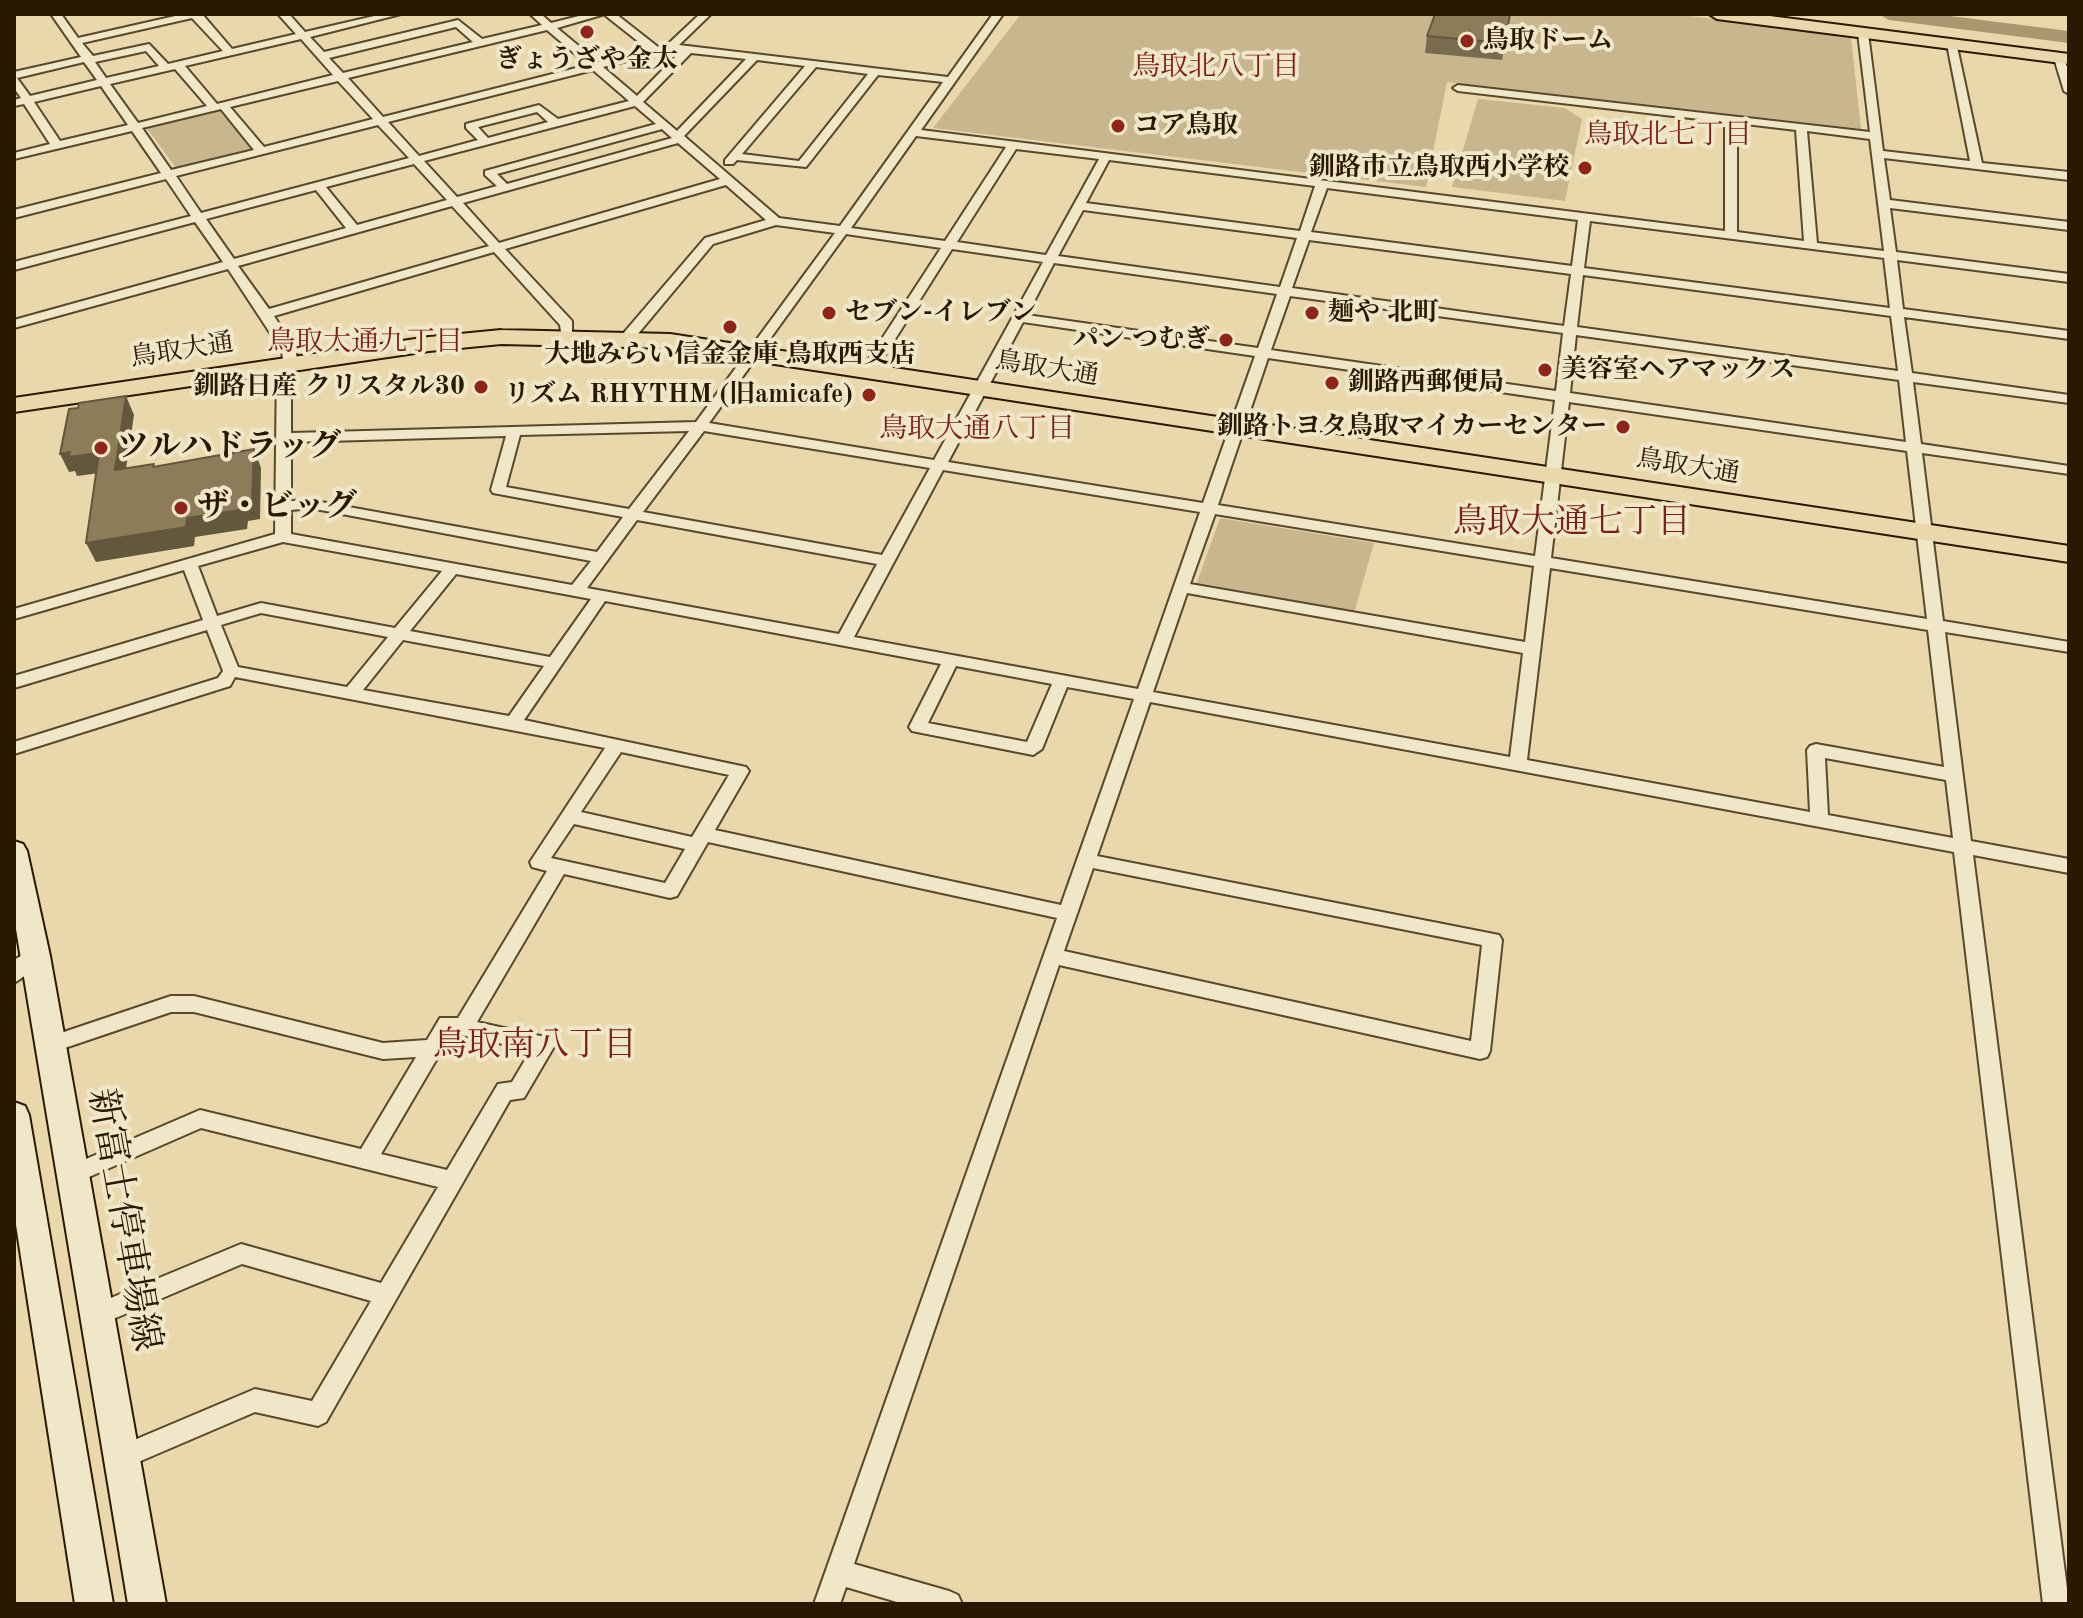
<!DOCTYPE html>
<meta charset="utf-8">
<style>
body{margin:0}
#map{position:relative;width:2083px;height:1618px;overflow:hidden;background:#e8d8ab;font-family:"Old Standard TT",serif}
canvas{display:block}
.frame{position:absolute;inset:0;border:16px solid #2b1800;pointer-events:none}
</style>
<div id="map">
<canvas width="2083" height="1618"></canvas>
<div class="frame"></div>
</div>
<script>
const context = document.querySelector('canvas').getContext('2d');
context.lineJoin = 'round';
function fillPath(path, color) { context.fillStyle = color; context.fill(path, 'evenodd'); }
const toPath = rows => new Path2D(rows.map(r => 'M' + r).join(''));
function strokePath(path, color, width, dash) { context.strokeStyle = color; context.lineWidth = width; context.lineCap = dash ? 'butt' : 'round'; context.setLineDash(dash || []); context.stroke(path); }
function write(font, color, halo, rows, align = 'center') {
  context.font = font + ' "Old Standard TT","Noto Serif JP",serif'; context.lineWidth = 8; context.setLineDash([]); context.textBaseline = 'middle'; context.strokeStyle = halo; context.fillStyle = color; for (const [text, x, y, turn = 0] of rows) {
    context.save(); context.translate(x, y); context.rotate((+turn || 0) * Math.PI / 180); context.textAlign = isNaN(turn) ? turn : align; if (halo) context.strokeText(text, 0, 0); context.fillText(text, 0, 0); context.restore();
  }
}
const green = toPath([
 [1021,14,1675,14,1851,37,1861,129,1447,82,1426,187,933,128],
 [1478,99,1565,108,1582,119,1565,201,1452,187],
 [223,108,255,148,176,168,146,127],
 [1220,518,1374,543,1354,613,1196,585]
]);
const river = toPath([
 [1879,14,1934,14,2069,31,2069,43,1889,20,1879,14]
]);
const minor = toPath([
 [51,14,61,14,78,38,184,14,202,14,232,49,296,34,278,14,289,14,305,32,383,14,401,14,310,37,324,52,458,20,482,39,542,25,530,14,541,14,551,23,587,14,616,14,658,47,667,45,700,14,711,14,679,45,948,77,993,14,1003,14,921,130,1725,231,1725,122,1458,91,1453,88,1458,85,1870,132,1858,33,1863,30,1868,33,1883,151,1970,161,1947,44,1956,42,1982,163,2069,172,2069,180,1884,158,1890,200,2069,222,2069,230,1890,208,1896,252,2069,274,2069,282,1897,260,1903,309,2069,331,2069,339,1904,317,1912,373,2069,395,2069,403,1913,382,1921,444,2069,466,2069,474,1922,453,1943,621,2069,642,2069,652,1945,632,1971,841,2069,859,2069,873,1973,855,2069,1604,2043,1604,1954,852,1150,702,1097,856,1499,935,1502,940,1490,1051,1487,1057,1480,1059,1059,965,854,1564,949,1591,958,1595,962,1604,904,1604,846,1587,840,1604,814,1604,1057,918,708,842,677,896,670,898,564,874,477,1022,545,1037,552,1039,555,1045,524,1098,510,1100,326,1422,318,1426,255,1412,122,1469,113,1465,110,1457,113,1449,255,1389,312,1401,371,1301,242,1264,97,1326,89,1323,85,1315,89,1307,241,1244,381,1283,438,1187,201,1128,73,1184,65,1182,62,1175,65,1168,200,1110,361,1149,416,1057,383,1059,194,1012,171,1012,50,1053,43,1051,40,1045,43,1039,171,996,194,996,383,1043,427,1040,440,1018,458,1018,547,871,532,867,530,862,605,748,235,677,230,686,14,754,14,742,218,678,223,671,207,630,14,688,14,676,203,620,184,570,14,619,14,609,275,534,277,364,283,360,282,351,228,269,14,328,14,320,223,262,195,222,14,270,14,262,191,216,166,179,14,218,14,210,161,173,132,131,14,159,14,153,50,144,24,104,14,106,14,100,21,98,14,88,14,72,81,57,51,14],
 [605,14,606,16,649,50,598,62,557,28,605,14],
 [192,18,223,51,168,64,149,44,93,56,82,43,192,18],
 [456,27,473,42,343,73,329,58,456,27],
 [547,30,588,65,383,117,348,78,547,30],
 [301,39,333,75,217,104,185,66,301,39],
 [674,49,681,51,637,96,603,67,674,49],
 [146,51,159,66,106,78,95,62,146,51],
 [691,53,746,59,677,131,643,102,691,53],
 [757,60,805,66,725,160,725,164,733,164,737,160,806,167,878,75,943,82,840,226,779,218,684,136,757,60],
 [84,62,97,80,30,96,17,78,84,62],
 [816,67,868,74,799,161,742,154,816,67],
 [175,69,207,106,138,123,110,84,175,69],
 [593,70,629,101,558,119,539,105,466,124,466,128,478,140,419,156,388,122,593,70],
 [338,81,373,119,264,147,230,107,338,81],
 [101,86,128,125,60,141,34,102,101,86],
 [635,106,656,124,485,171,485,175,497,186,457,197,424,161,635,106],
 [221,109,254,150,171,170,142,128,221,109],
 [537,112,548,122,488,138,478,127,537,112],
 [1737,123,1796,130,1804,241,1737,232,1737,123],
 [378,125,409,158,201,213,176,176,378,125],
 [662,129,672,138,507,184,497,174,662,129],
 [1807,131,1870,139,1884,251,1817,243,1807,131],
 [916,136,1006,147,945,241,851,228,916,136],
 [678,143,720,179,499,243,463,203,678,143],
 [1016,149,1099,159,1046,255,957,242,1016,149],
 [1109,160,1315,186,1300,231,1086,203,1109,160],
 [414,164,447,200,357,225,326,187,414,164],
 [726,185,766,220,705,238,622,335,622,341,632,341,713,244,776,225,835,233,696,422,291,433,291,367,297,363,296,351,274,316,494,252,560,325,562,339,572,339,572,321,505,249,726,185],
 [1327,188,1578,220,1572,266,1311,232,1327,188],
 [316,190,346,228,234,259,206,219,316,190],
 [452,206,489,246,269,309,238,266,452,206],
 [1083,210,1297,238,1280,287,1058,256,1083,210],
 [1590,221,1884,258,1890,308,1584,268,1590,221],
 [846,234,941,248,861,371,868,375,875,371,952,249,1043,262,934,460,709,423,846,234],
 [1309,240,1571,274,1564,326,1292,288,1309,240],
 [1054,263,1277,294,1258,348,1027,315,1054,263],
 [1583,275,1891,316,1898,371,1577,327,1583,275],
 [1290,296,1563,333,1556,391,1271,350,1290,296],
 [1023,322,1255,356,1203,503,948,462,1023,322],
 [1576,335,1899,380,1906,442,1570,393,1576,335],
 [1268,358,1555,400,1535,556,1218,505,1268,358],
 [1569,402,1907,451,1927,619,1551,558,1569,402],
 [689,431,629,509,506,487,520,435,689,431],
 [704,431,930,468,882,555,643,512,704,431],
 [506,436,491,490,493,493,623,517,597,552,310,500,291,501,291,442,506,436],
 [943,470,1200,512,1138,689,854,637,943,470],
 [310,508,591,561,572,585,291,534,291,510,310,508],
 [1215,514,1534,566,1525,642,1190,584,1215,514],
 [637,520,877,564,839,634,587,588,637,520],
 [283,542,442,571,395,628,261,603,217,616,198,566,283,542],
 [1550,568,1928,630,1944,767,1816,744,1810,746,1807,750,1810,812,1527,760,1550,568],
 [456,574,591,599,550,657,410,631,456,574],
 [1187,593,1523,653,1510,757,1153,692,1187,593],
 [605,601,941,664,909,727,912,731,1033,755,1042,749,1067,687,1134,699,1061,905,715,830,749,771,746,767,524,720,605,601],
 [261,613,388,637,347,687,238,667,221,625,261,613],
 [403,640,544,666,509,716,363,690,403,640],
 [956,666,1052,684,1027,742,928,723,956,666],
 [621,752,729,775,692,837,581,812,621,752],
 [1825,758,1946,780,1953,838,1828,815,1825,758],
 [574,824,685,849,665,883,551,858,574,824],
 [1093,868,1482,945,1471,1041,1064,951,1093,868],
 [452,1033,531,1050,512,1082,498,1084,447,1170,381,1154,452,1033],
 [2059,55,2064,58,2069,73,2069,94,2064,91,2054,58,2059,55]
]);
const tertiary = toPath([
 [36,947,44,949,48,956,44,963,14,983,14,960,36,947]
]);
const secondary = toPath([
 [14,841,23,844,27,851,50,956,166,1604,128,1604,14,917,14,841],
 [14,1102,25,1106,29,1115,113,1604,75,1604,14,1212,14,1102]
]);
const primary = toPath([
 [1709,14,1754,14,2069,54,2069,64,1717,19,1709,14]
]);
const trunk = toPath([
 [501,330,670,334,2069,546,2069,562,670,348,501,344,429,351,14,412,14,398,429,337,501,330]
]);
const wall = toPath([
 [1510,14,1502,60,1425,53,1427,36]
]);
const shadedWall = toPath([
 [126,396,134,415,123,489,115,470],
 [254,449,261,468,260,519,248,521,247,529,195,537,194,546,96,562,86,543,187,518,240,502],
 [70,452,99,453,107,472,77,476,75,471,69,472,60,454]
]);
const building = toPath([
 [1435,14,1510,14,1505,43,1427,36,1435,14],
 [126,396,115,470,154,464,153,467,254,449,252,500,240,502,240,510,187,518,186,527,86,543,99,453,68,457,70,452,60,454,69,409,78,408,79,403,126,396]
]);
const markers = [
 [587,32,8,"#8f2418"],
 [1467,41,8,"#8f2418"],
 [1118,126,8,"#8f2418"],
 [1585,168,8,"#8f2418"],
 [829,313,8,"#8f2418"],
 [1312,313,8,"#8f2418"],
 [730,327,8,"#8f2418"],
 [1226,340,8,"#8f2418"],
 [1545,370,8,"#8f2418"],
 [1332,383,8,"#8f2418"],
 [481,387,8,"#8f2418"],
 [869,395,8,"#8f2418"],
 [1623,427,8,"#8f2418"],
 [101,448,8,"#8f2418"],
 [181,508,8,"#8f2418"]
];
const farPoinames = [
 ["鳥取ドーム",1483,41],
 ["ぎょうざや金太",587,60,"center"],
 ["コア鳥取",1134,126],
 ["釧路市立鳥取西小学校",1569,168,"right"],
 ["セブン-イレブン",845,313],
 ["麺や 北町",1328,313],
 ["パン つむぎ",1210,340,"right"],
 ["大地みらい信金金庫 鳥取西支店",730,355,"center"],
 ["美容室ヘアマックス",1561,370],
 ["釧路西郵便局",1348,383],
 ["釧路日産 クリスタル30",465,387,"right"],
 ["リズム RHYTHM (旧amicafe)",853,395,"right"],
 ["釧路トヨタ鳥取マイカーセンター",1607,427,"right"]
];
const farStreetnames = [
 ["鳥取大通",182,351,-9],
 ["鳥取大通",1047,369,9],
 ["鳥取大通",1688,467,9]
];
const farNeighbourhoodnames = [
 ["鳥取北八丁目",1216,68],
 ["鳥取北七丁目",1668,136],
 ["鳥取大通九丁目",365,343],
 ["鳥取大通八丁目",977,430]
];
const poiNames = [
 ["ツルハドラッグ",117,448],
 ["ザ・ビッグ",197,508]
];
const neighbourhoodNames = [
 ["鳥取大通七丁目",1572,523],
 ["鳥取南八丁目",535,1046]
];
const nearStreetnames = [
 ["新富士停車場線",123,1220,80]
];
fillPath(green, '#c8b78e');
fillPath(river, '#a89771');
strokePath(minor, '#5a482b', 4);
strokePath(tertiary, '#5a482b', 4);
strokePath(secondary, '#2b1800', 4);
strokePath(primary, '#2b1800', 4);
strokePath(trunk, '#2b1800', 4);
fillPath(minor, '#f0e6c8');
fillPath(tertiary, '#f0e6c8');
fillPath(secondary, '#f0e6c8');
fillPath(primary, '#e8d8ab');
fillPath(trunk, '#e8d8ab');
fillPath(wall, '#796b4d');
fillPath(shadedWall, '#63573e');
fillPath(building, '#8d7c59');
strokePath(building, '#63573e', 2);
for (const [x, y, r, color] of markers) { const dot = new Path2D(); dot.arc(x, y, r, 0, 2 * Math.PI); context.fillStyle = color; context.fill(dot); strokePath(dot, '#f0e6c8', 3); }
write('bold 26px', '#2b1800', '#f0e6c8', farPoinames, 'left');
write('26px', '#2b1800', '#f0e6c8', farStreetnames);
write('28px', '#7a1f14', '#f0e6c8', farNeighbourhoodnames);
write('bold 32px', '#2b1800', '#f0e6c8', poiNames, 'left');
write('34px', '#7a1f14', '#f0e6c8', neighbourhoodNames);
write('38px', '#2b1800', '#f0e6c8', nearStreetnames);
</script>
